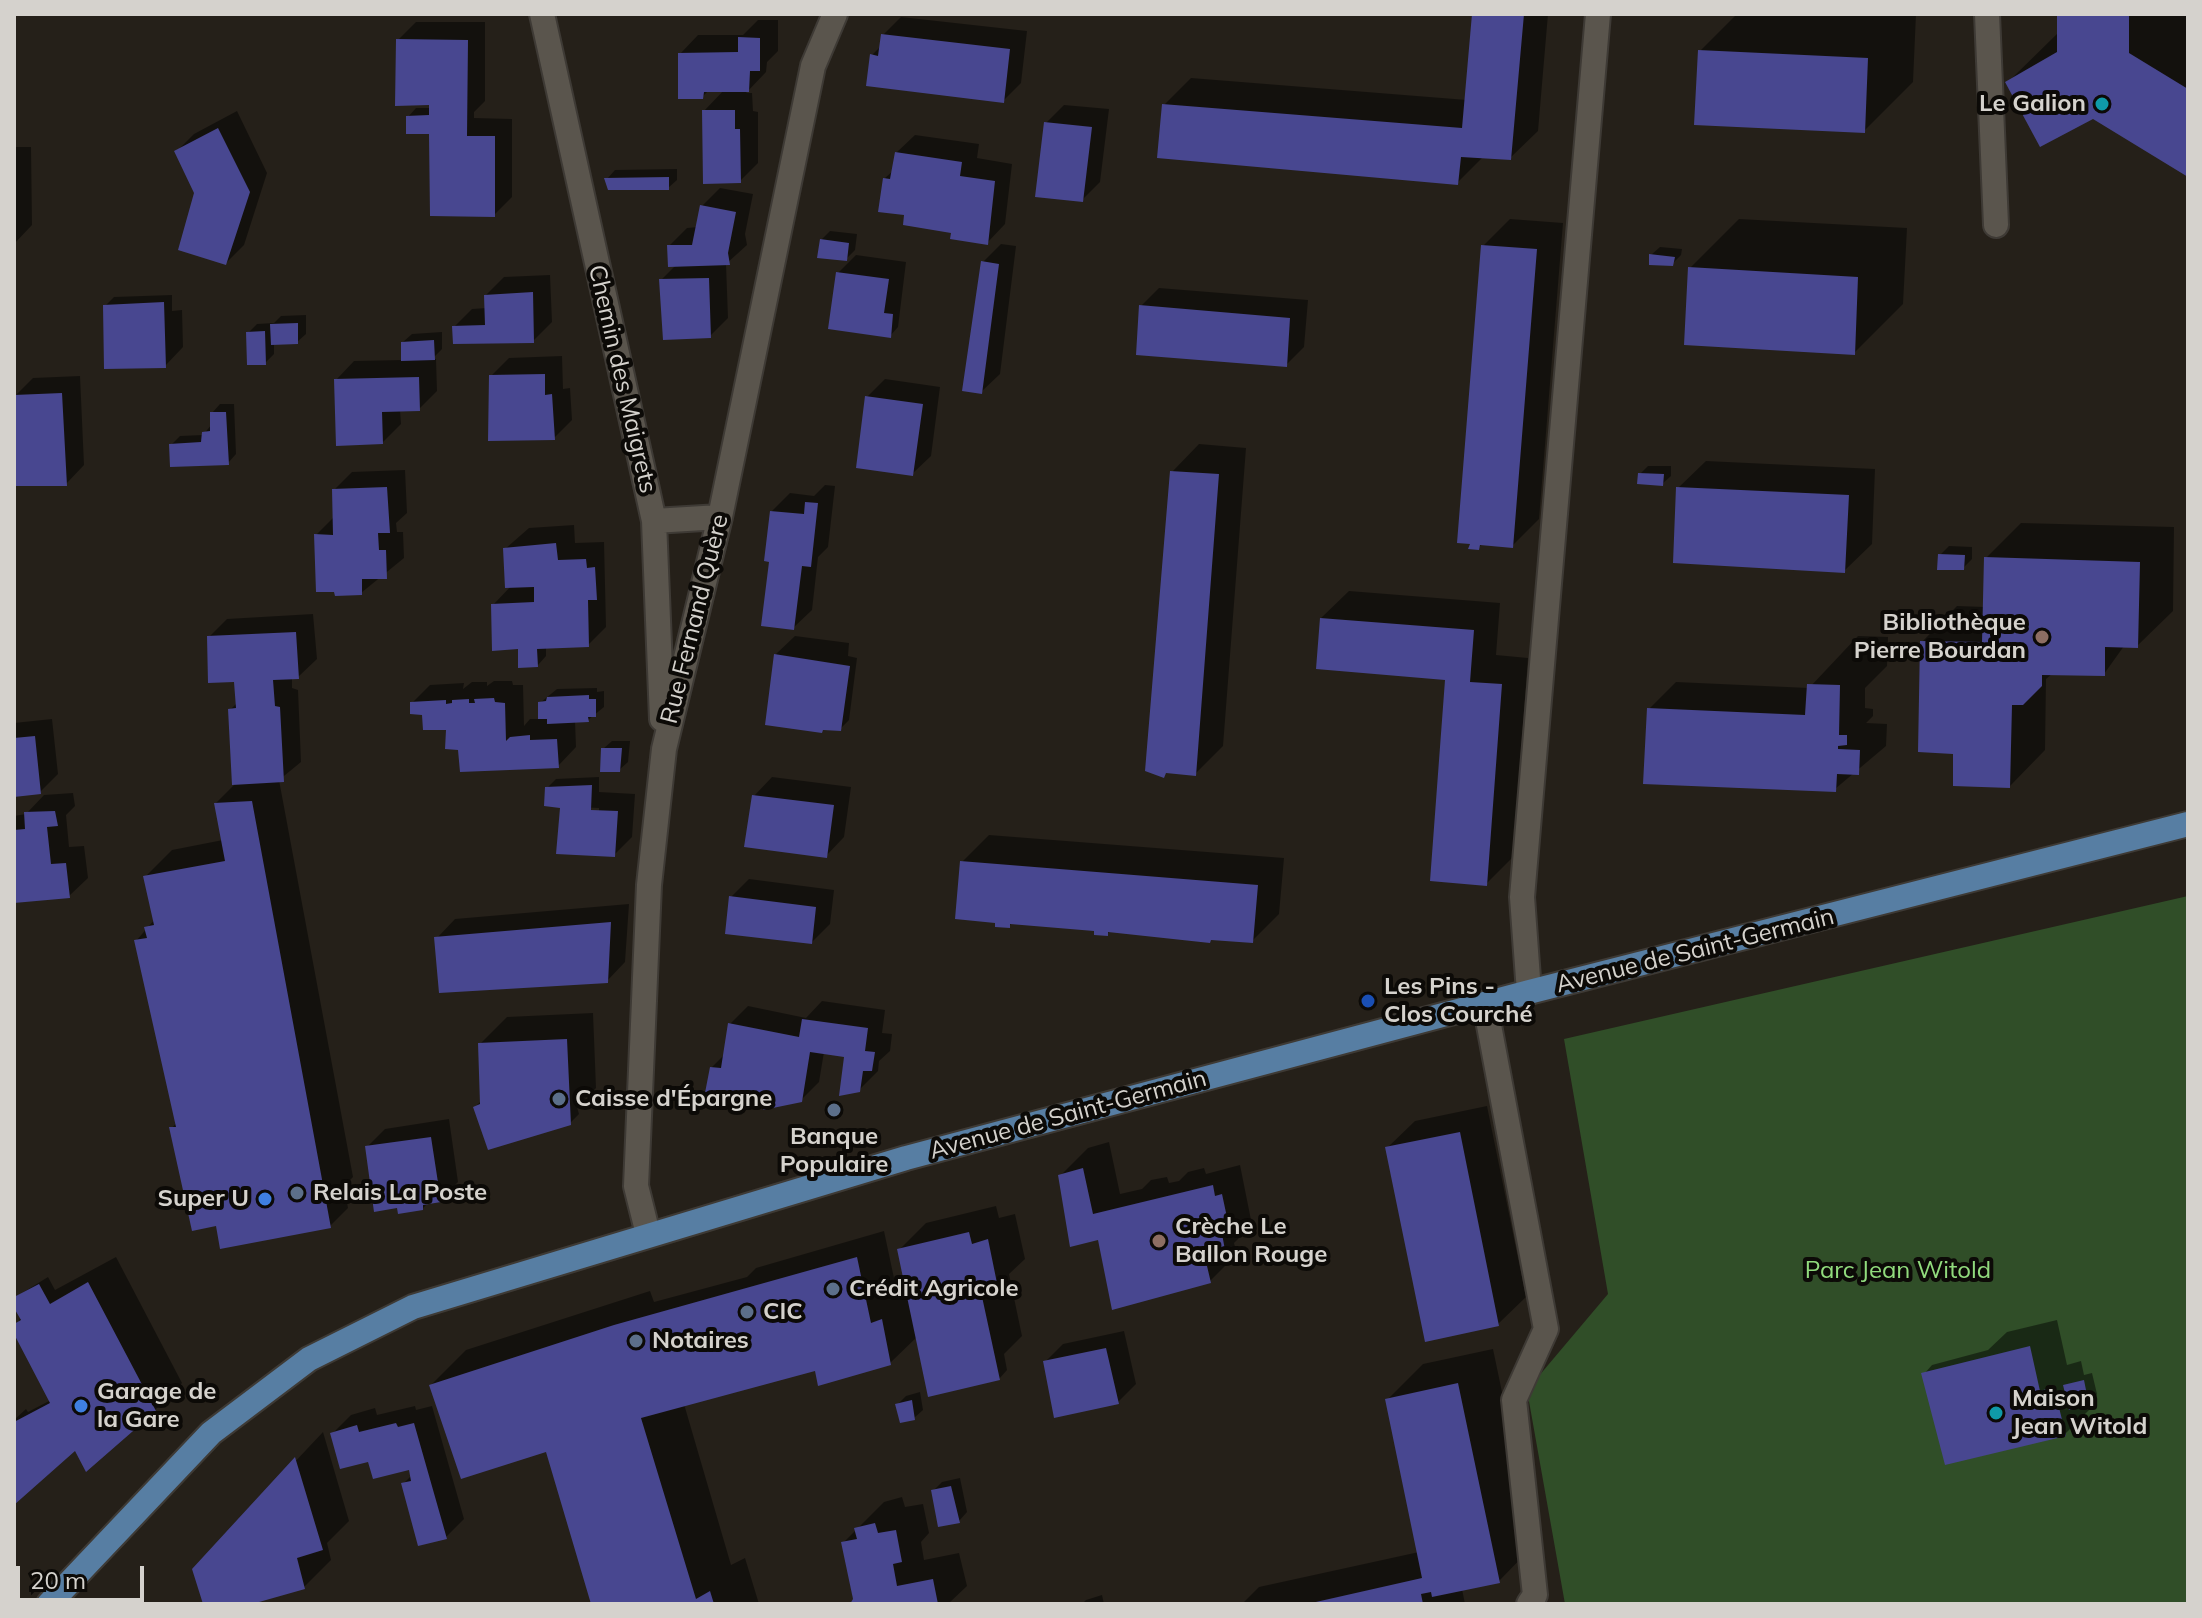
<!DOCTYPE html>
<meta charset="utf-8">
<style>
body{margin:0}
#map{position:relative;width:2202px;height:1618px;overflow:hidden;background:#252019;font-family:Mulish,sans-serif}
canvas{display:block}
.frame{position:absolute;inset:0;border:16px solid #d5d2cd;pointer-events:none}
.scale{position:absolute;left:16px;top:1566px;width:128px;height:36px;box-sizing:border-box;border:4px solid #d5d2cd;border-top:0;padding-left:10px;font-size:24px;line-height:28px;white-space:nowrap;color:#d5d2cd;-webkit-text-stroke:6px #0c0a07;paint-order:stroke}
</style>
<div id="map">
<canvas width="2202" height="1618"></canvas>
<div class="frame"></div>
<div class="scale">20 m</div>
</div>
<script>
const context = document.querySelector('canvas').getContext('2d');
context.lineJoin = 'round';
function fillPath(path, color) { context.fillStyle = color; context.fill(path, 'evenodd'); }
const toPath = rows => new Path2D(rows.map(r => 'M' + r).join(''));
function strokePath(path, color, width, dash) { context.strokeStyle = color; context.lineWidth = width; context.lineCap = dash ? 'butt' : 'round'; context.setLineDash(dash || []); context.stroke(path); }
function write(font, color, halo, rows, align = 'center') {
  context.font = font + ' Mulish,sans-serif'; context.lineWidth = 8; context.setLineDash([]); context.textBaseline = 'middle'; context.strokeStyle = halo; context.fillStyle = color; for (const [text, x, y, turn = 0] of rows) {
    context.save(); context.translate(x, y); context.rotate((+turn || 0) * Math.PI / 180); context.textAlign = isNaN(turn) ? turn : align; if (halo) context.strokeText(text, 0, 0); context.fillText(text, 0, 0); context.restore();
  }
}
const green = toPath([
 [2188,896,2188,1604,1565,1604,1527,1390,1608,1294,1564,1039]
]);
const shadow = toPath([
 [1474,14,1548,14,1538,131,1510,158,1484,156,1457,183,1164,105,1191,78,1467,100],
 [1737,14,1916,14,1913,82,1864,131,1700,51],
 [2059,14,2188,14,2188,175,2093,117,2008,82,2059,32],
 [901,17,1027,31,1021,83,1003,101,872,55,881,46,883,35],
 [758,20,778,20,778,51,767,62,766,72,746,93,752,93,753,111,758,112,758,163,740,181,704,111,724,90,709,90,702,97,680,54,698,35,743,35],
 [416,22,485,22,485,101,474,112,474,118,512,119,512,197,494,215,431,132,408,117,416,108,431,108,398,40],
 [1064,105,1109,109,1100,182,1082,200,1046,123],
 [237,111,267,173,244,245,226,263,176,152,194,134],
 [915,135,979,144,977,158,1012,164,1005,224,987,243,954,231,885,178,894,170,896,153],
 [14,147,31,147,32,225,14,244],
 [677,169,677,180,668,188,607,179,615,170],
 [720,188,753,194,745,234,747,245,726,264,728,318,710,336,661,280,676,265,669,246,687,228,698,227,702,206],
 [1510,219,1563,223,1539,519,1512,546,1483,543,1478,548,1483,246],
 [1739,219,1907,228,1903,304,1854,353,1690,268],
 [830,231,857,234,855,250,846,259,821,240],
 [1001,244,1016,246,1000,374,981,392,983,262],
 [1660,247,1682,249,1681,255,1672,264,1651,255],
 [856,255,906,262,898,327,890,336,838,273],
 [550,275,552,322,533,341,454,327,472,309,487,308,486,295,504,277],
 [1159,288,1308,300,1304,347,1286,365,1141,306],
 [172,295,172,311,182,310,183,347,165,366,105,306,114,297],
 [306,315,306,334,297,342,274,343,274,354,265,363,248,333,257,324,274,323,281,316],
 [442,332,442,349,432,359,436,359,437,391,419,409,400,410,401,424,383,442,336,380,354,361,403,360,403,342,412,334],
 [562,356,563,389,570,388,572,420,554,438,491,376,509,358],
 [80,376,84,465,66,484,14,483,15,396,33,378],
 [885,379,940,387,931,456,912,474,867,397],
 [220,404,234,404,236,454,228,463,171,445,180,436,203,435,212,424,212,413],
 [1199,444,1246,448,1223,746,1196,773,1172,472],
 [1706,461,1875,469,1872,544,1844,571,1678,488],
 [1648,466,1671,466,1671,476,1662,484,1640,474],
 [405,470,407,513,396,523,397,532,403,532,404,558,361,593,316,535,335,516,334,490,352,472],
 [825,485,835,486,828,547,818,557,812,610,793,628,771,560,772,511,790,493,814,496],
 [2021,523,2174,527,2173,611,2137,646,2124,646,2104,674,2052,674,2046,679,2045,750,2010,786,1955,752,1922,642,1957,606,1985,607,1986,558],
 [574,525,575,543,604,542,606,627,588,645,546,647,546,656,538,665,519,647,493,605,512,585,505,549,529,528],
 [1949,546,1972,547,1972,559,1963,568,1940,555],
 [1349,591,1500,603,1496,655,1528,658,1513,857,1486,884,1447,679,1321,618],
 [313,614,317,659,298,677,292,677,292,688,298,690,301,762,279,780,353,1177,344,1186,348,1208,330,1226,218,1224,172,1128,178,1121,136,941,155,919,145,877,172,850,223,840,216,803,234,785,230,710,238,702,236,680,209,637,227,619],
 [795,636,849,643,848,656,857,658,849,720,840,729,776,654],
 [1858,636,1888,637,1887,666,1865,688,1865,708,1873,709,1873,716,1866,723,1887,724,1886,746,1835,789,1649,709,1676,682,1809,688],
 [494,681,512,681,513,685,523,685,524,726,530,719,540,719,540,703,557,689,597,688,597,692,604,691,604,707,588,720,575,721,576,747,558,766,460,748,448,728,412,703,430,685,464,683,463,689,472,682,487,682,487,686],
 [52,719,58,774,40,792,14,795,14,723],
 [612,741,630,741,628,762,619,770,603,749],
 [599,777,599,792,635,794,632,837,614,855,562,809,547,788,556,779],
 [576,807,599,808,599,812],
 [772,777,851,787,844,837,826,856,754,796],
 [73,793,75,806,66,815,69,847,84,846,88,878,69,896,14,901,14,816,26,814,44,795],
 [989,835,1284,858,1279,914,1252,941,1111,930,1107,934,1097,929,1012,923,1009,926,962,862],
 [749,879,834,890,830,924,812,942,731,897],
 [629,904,625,962,607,981,437,938,455,919],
 [822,1001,885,1010,882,1033,892,1034,890,1051,879,1061,878,1071,859,1090,846,1055,824,1052,819,1082,801,1100,711,1068,725,1054,730,1024,748,1006,806,1018],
 [593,1013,596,1088,577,1107,579,1114,570,1123,475,1107,482,1100,480,1044,507,1017],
 [1487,1106,1526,1297,1498,1324,1387,1148,1415,1121],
 [449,1119,458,1182,440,1200,429,1202,422,1209,367,1147,385,1129],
 [1109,1142,1120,1194,1142,1189,1151,1180,1167,1177,1169,1183,1179,1181,1188,1172,1204,1168,1206,1174,1240,1165,1252,1225,1234,1243,1237,1254,1210,1281,1099,1238,1061,1175,1088,1148],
 [996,1206,999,1218,1015,1214,1025,1259,1009,1274,1022,1336,1004,1354,1007,1370,999,1379,918,1336,890,1363,816,1368,684,1404,731,1565,745,1558,759,1604,593,1604,548,1449,431,1385,466,1350,650,1291,654,1302,747,1277,756,1268,884,1231,898,1297,908,1293,899,1250,926,1223],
 [116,1257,182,1383,155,1410,76,1448,14,1503,14,1420,26,1409,28,1412,51,1400,14,1330,21,1317,14,1298,48,1277,55,1290],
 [2057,1320,2067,1365,2081,1361,2084,1375,2092,1373,2097,1394,2091,1401,2092,1407,2065,1434,1924,1374,1932,1365,1988,1350,2007,1332],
 [1124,1331,1136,1384,1118,1402,1045,1362,1063,1344],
 [1493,1349,1534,1545,1499,1581,1462,1589,1465,1604,1242,1604,1259,1587,1419,1552,1388,1399,1423,1364],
 [920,1392,923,1410,914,1418,898,1404,906,1396],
 [415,1406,416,1410,432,1406,464,1519,446,1537,403,1484,412,1475,410,1468,369,1460,333,1433,351,1415,375,1408,377,1415],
 [323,1432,349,1521,327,1543,331,1560,304,1587,245,1604,205,1604,194,1569],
 [960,1478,967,1512,959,1521,933,1491,942,1482],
 [902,1497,905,1507,923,1504,929,1533,921,1542,924,1560,959,1553,967,1586,948,1604,854,1604,843,1543,884,1502],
 [1102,1595,1104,1604,1082,1604,1086,1600]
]);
const building = toPath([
 [1472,14,1524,14,1511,160,1461,157,1458,185,1157,158,1162,104,1462,128],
 [2057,14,2129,14,2129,53,2188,89,2188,177,2093,119,2040,147,2005,82,2057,52],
 [881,34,1010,49,1004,103,866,86,870,54,878,56],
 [738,37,760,38,760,71,750,71,749,92,704,92,703,99,678,99,678,53,738,52],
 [396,39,468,40,467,136,495,136,495,217,430,216,429,134,406,134,406,116,429,115,429,105,395,106],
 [1698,50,1868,58,1865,133,1694,125],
 [702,110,735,110,735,129,740,129,741,183,703,184],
 [1044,122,1092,127,1083,202,1035,197],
 [218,128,250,192,226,265,178,250,194,193,174,151],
 [895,152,962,162,960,176,995,181,988,245,950,239,951,233,903,225,904,215,878,212,883,178,890,179],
 [669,177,669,190,608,190,604,178],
 [700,205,736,212,728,253,730,265,668,267,667,245,692,245],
 [820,239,849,243,847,261,817,258],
 [1481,245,1537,249,1513,548,1480,545,1479,550,1468,549,1470,544,1457,543],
 [1649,254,1675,257,1673,266,1649,265],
 [981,261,999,264,982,394,962,391],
 [1688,267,1858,277,1855,355,1684,345],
 [836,272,889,279,884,313,893,314,891,338,828,329],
 [709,278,711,338,663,340,659,279],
 [533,292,534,343,453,344,452,326,485,325,484,295],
 [164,302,166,368,104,369,103,305],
 [1139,305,1290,318,1287,367,1136,355],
 [298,323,298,344,271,345,270,324],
 [265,331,266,365,247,365,246,332],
 [434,340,435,360,401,361,401,342],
 [545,374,545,395,552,394,555,440,488,441,489,375],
 [419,377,420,411,382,412,383,444,336,446,334,379],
 [62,393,67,486,16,486,14,395],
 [865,396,923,404,913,476,856,468],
 [210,412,226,412,229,465,170,467,169,444,201,442,202,432,210,431],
 [1170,471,1219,474,1196,776,1166,773,1164,778,1145,771],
 [1638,473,1664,474,1663,486,1637,484],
 [387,487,390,533,378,533,379,550,386,550,387,579,362,579,362,595,335,596,334,592,316,592,314,534,333,535,332,489],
 [1676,487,1849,495,1845,573,1673,563],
 [805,502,818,503,811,567,802,566,794,630,761,626,769,562,764,561,770,511,804,514],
 [556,543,558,560,586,559,587,568,595,567,597,600,588,600,589,647,537,649,538,667,518,668,518,649,492,651,491,604,534,602,534,587,505,588,503,548],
 [1938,554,1965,555,1964,570,1937,570],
 [1984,557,2140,562,2138,648,2105,647,2105,676,2042,675,2042,686,2023,705,2012,705,2010,788,1953,786,1953,754,1918,752,1920,641,1982,642],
 [1320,618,1474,630,1470,682,1502,684,1487,886,1430,881,1445,680,1316,669],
 [296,632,299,679,273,680,275,706,280,707,284,782,232,785,228,709,236,708,234,682,208,683,207,636],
 [774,654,850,666,841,731,823,730,822,733,765,725],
 [1807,684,1840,685,1839,735,1847,735,1847,745,1838,746,1838,749,1860,750,1859,775,1837,774,1836,792,1643,784,1647,708,1805,715],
 [589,695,589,699,596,699,596,717,588,717,589,722,547,724,547,719,538,719,538,702,546,701,547,697],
 [494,698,495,702,505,703,506,741,510,737,530,735,530,740,557,739,559,768,460,772,458,750,445,749,446,730,423,730,422,715,410,714,410,702,446,700,446,704,452,703,452,700,469,699,469,703,475,703,474,699],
 [35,736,41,794,14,797,14,738],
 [601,748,622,748,620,772,600,772],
 [592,785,591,810,618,811,615,857,556,854,560,808,544,806,545,787],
 [752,795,834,805,827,858,744,847],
 [252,801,331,1228,220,1249,216,1226,192,1231,169,1127,176,1127,134,940,147,938,144,927,154,925,143,876,225,861,214,803],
 [55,811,58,826,47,827,51,864,66,863,70,898,14,903,14,830,25,829,24,812],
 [960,861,1258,885,1253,943,1211,940,1210,943,1108,932,1108,936,1094,935,1094,931,1010,924,1010,928,995,927,995,923,955,919],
 [729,896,816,907,812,944,725,934],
 [611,922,608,983,439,993,434,937],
 [802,1019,868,1028,865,1051,875,1052,872,1071,863,1071,860,1092,839,1096,844,1057,810,1052,802,1102,763,1110,764,1107,704,1098,710,1067,721,1068,728,1023,799,1037],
 [567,1039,571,1125,488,1150,473,1107,480,1104,478,1043],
 [1460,1132,1499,1326,1425,1342,1385,1147],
 [431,1137,441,1202,423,1205,423,1210,398,1214,397,1208,374,1212,365,1146],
 [1083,1168,1093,1214,1213,1185,1215,1196,1222,1194,1228,1222,1220,1223,1227,1261,1207,1266,1211,1283,1112,1310,1098,1240,1070,1247,1058,1175],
 [969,1232,972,1244,988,1239,998,1288,981,1292,1000,1380,928,1397,897,1249],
 [857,1257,871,1323,882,1319,891,1365,818,1386,815,1371,641,1418,696,1599,710,1591,714,1604,591,1604,546,1452,461,1479,429,1385,614,1325],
 [88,1282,156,1411,86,1472,75,1451,14,1505,14,1422,50,1403,14,1334,14,1324,21,1320,14,1308,14,1297,39,1284,50,1304],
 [2030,1346,2040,1391,2054,1387,2066,1436,1945,1465,1921,1373],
 [1106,1348,1119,1404,1054,1418,1043,1361],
 [2084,1380,2089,1405,2069,1410,2063,1385],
 [1458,1383,1500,1583,1432,1597,1431,1592,1421,1594,1423,1604,1307,1604,1422,1578,1385,1399],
 [912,1400,915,1420,900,1423,895,1404],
 [396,1423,398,1427,414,1423,447,1539,418,1546,401,1483,411,1481,409,1470,373,1479,368,1462,340,1469,330,1433,357,1425,359,1432],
 [295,1457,323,1550,297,1558,305,1589,252,1604,203,1604,192,1569],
 [951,1486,960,1523,938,1527,931,1490],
 [875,1523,878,1533,896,1530,902,1562,893,1564,897,1586,933,1579,938,1604,850,1604,853,1599,841,1542,857,1539,854,1528]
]);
const minor = toPath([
 [542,14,654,521,662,719],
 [1987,14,1996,225],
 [654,521,720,517],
 [1529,992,1522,897,1598,14],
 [1485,1004,1546,1329,1514,1400,1535,1595,1529,1604],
 [648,1234,636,1186,649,885,664,749,720,517,813,66,835,14]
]);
const major = toPath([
 [49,1604,211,1433,309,1359,413,1307,906,1158,1529,992,2188,824]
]);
const markers = [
 [2102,104,8,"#0f9aa8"],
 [2042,637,8,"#8d6e63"],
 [1368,1001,8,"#1a4fb4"],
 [559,1099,8,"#5c6f8a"],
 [834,1110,8,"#5c6f8a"],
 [297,1193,8,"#5c6f8a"],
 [265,1199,8,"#3f7fe0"],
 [1159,1241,8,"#8d6e63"],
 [833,1289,8,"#5c6f8a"],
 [747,1312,8,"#5c6f8a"],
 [636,1341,8,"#5c6f8a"],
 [81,1406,8,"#3f7fe0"],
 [1996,1413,8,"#0f9aa8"]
];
const poiNames = [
 ["Le Galion",2086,104,"right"],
 ["Bibliothèque",2026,623,"right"],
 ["Pierre Bourdan",2026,651,"right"],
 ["Les Pins -",1384,987],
 ["Clos Courché",1384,1015],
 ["Caisse d'Épargne",575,1099],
 ["Banque",834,1137,"center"],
 ["Populaire",834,1165,"center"],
 ["Relais La Poste",313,1193],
 ["Super U",249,1199,"right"],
 ["Crèche Le",1175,1227],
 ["Ballon Rouge",1175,1255],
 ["Crédit Agricole",849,1289],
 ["CIC",763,1312],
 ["Notaires",652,1341],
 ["Garage de",97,1392],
 ["la Gare",97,1420],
 ["Maison",2012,1399],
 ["Jean Witold",2012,1427]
];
const streetNames = [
 ["Chemin des Maigrets",622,379,77],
 ["Rue Fernand Quère",695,619,-76],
 ["Avenue de Saint-Germain",1695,951,-14],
 ["Avenue de Saint-Germain",1068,1115,-15]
];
const parkNames = [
 ["Parc Jean Witold",1898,1271]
];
fillPath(green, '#304e28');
fillPath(shadow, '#0007');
fillPath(building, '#484790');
strokePath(minor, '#3e3a35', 28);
strokePath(major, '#3e3a35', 28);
strokePath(minor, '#5a554d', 24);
strokePath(major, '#577ea3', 24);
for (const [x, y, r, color] of markers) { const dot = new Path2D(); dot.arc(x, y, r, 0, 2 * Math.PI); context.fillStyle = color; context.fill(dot); strokePath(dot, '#0c0a07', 3); }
write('bold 24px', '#d5d2cd', '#0c0a07', poiNames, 'left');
write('24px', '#d5d2cd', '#0c0a07', streetNames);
write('24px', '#91db7d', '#0c0a07', parkNames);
</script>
